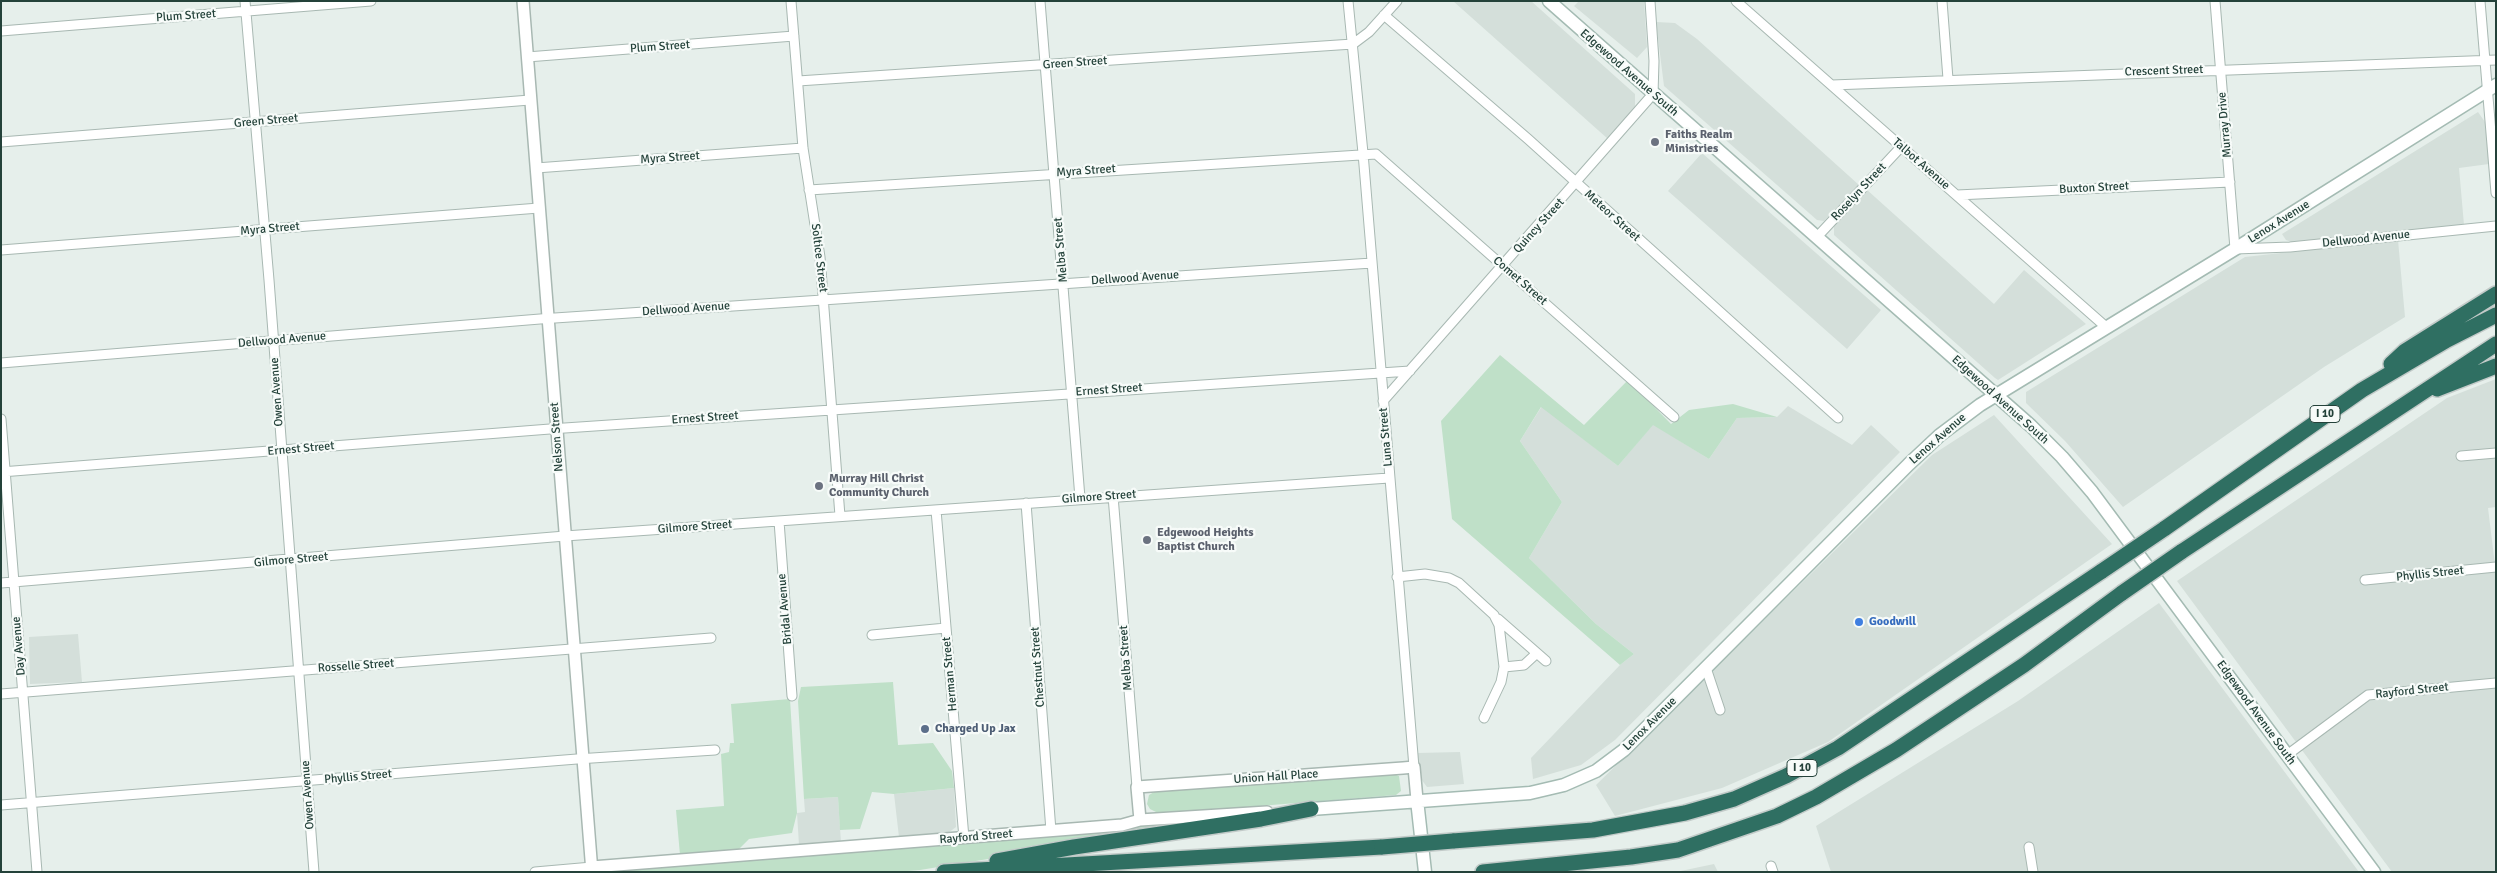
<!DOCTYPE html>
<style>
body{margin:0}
#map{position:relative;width:2497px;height:873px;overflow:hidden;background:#e6efeb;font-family:Signika,sans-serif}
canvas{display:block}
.frame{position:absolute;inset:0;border:2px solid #24423a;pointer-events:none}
</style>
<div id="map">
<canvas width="2497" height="873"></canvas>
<div class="frame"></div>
</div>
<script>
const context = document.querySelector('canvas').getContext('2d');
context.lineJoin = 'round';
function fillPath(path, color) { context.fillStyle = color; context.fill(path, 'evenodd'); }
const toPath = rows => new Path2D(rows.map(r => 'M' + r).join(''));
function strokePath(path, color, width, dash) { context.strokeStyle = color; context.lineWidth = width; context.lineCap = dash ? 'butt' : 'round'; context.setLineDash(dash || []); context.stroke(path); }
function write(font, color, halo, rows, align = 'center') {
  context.font = font + ' Signika,sans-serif'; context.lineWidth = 4.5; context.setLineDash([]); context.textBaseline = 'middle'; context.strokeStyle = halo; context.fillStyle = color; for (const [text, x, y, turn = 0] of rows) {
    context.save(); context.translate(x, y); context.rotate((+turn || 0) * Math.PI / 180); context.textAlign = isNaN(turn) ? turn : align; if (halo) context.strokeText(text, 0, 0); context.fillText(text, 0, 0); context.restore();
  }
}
const built = toPath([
 [1453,1,1531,1,1635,94,1635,107,1608,139],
 [1579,1,1644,1,1647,47,1637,58,1574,6],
 [1656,22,1675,23,1697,39,1859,185,1824,221,1817,220,1664,86],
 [2478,112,2485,122,2489,164,2459,168,2464,225,2294,243,2286,240,2282,234],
 [1702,153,1881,310,1847,349,1668,191],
 [1866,189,1994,304,2024,270,2086,324,1998,380,1995,378,1834,235,1834,226],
 [2398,240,2405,317,2324,367,2123,507,2065,441,2026,403,2026,392,2245,257],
 [2496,379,2496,507,2488,508,2496,573,2496,872,2392,872,2177,581,2447,398],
 [1542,406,1618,466,1653,424,1709,459,1737,418,1777,417,1788,406,1852,445,1871,425,1900,452,1615,740,1581,765,1533,779,1531,758,1620,665,1634,654,1596,624,1529,558,1562,502,1520,441],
 [1994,415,2112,544,1828,742,1722,788,1615,816,1596,785,1932,455],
 [2159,603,2359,872,1831,872,1816,826,2018,701],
 [78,634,82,682,30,684,29,637],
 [1460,752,1464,784,1427,787,1421,779,1417,753],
 [954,788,956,827,948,833,899,837,894,794],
 [838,797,841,843,799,845,797,813,805,812,804,799],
 [1714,864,1718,872,1676,872]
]);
const green = toPath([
 [1500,355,1584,425,1628,380,1671,424,1689,410,1733,404,1777,417,1737,418,1709,459,1653,425,1618,466,1541,407,1520,441,1562,502,1529,558,1596,624,1634,654,1620,665,1452,519,1441,421],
 [893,682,898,745,933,743,952,771,954,788,894,794,872,792,860,829,840,830,838,797,804,799,798,701,801,687],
 [790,699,797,813,792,833,749,839,738,850,680,855,676,810,724,806,721,754,729,752,730,743,734,743,731,704],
 [1394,774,1399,776,1401,791,1396,795,1160,814,1150,809,1147,804,1149,795,1154,792],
 [1212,820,1087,843,920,870,896,872,604,872,939,846,1114,830,1136,825]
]);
const minor = toPath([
 [245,1,269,280,314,872],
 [791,1,803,148,820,257,840,516],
 [1040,1,1080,498],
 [1348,1,1363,153,1414,767],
 [1736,1,2106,327],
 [1942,1,1948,79],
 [2215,1,2235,249,2290,247,2496,226],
 [2480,1,2496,193],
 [1384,15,1528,139,1838,418],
 [1,31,371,1],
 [527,57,794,36],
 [798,81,1353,44,1369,32,1397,1],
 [1832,85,2496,60],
 [1,142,530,100],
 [536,168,803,148],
 [809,190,1376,154,1674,417],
 [1957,195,2230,182],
 [1817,237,1901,147],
 [1,250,539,208],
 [1,363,540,319,1372,263],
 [1383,401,1653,94,1654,61,1650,1],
 [1,419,37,872],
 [2461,456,2496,453],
 [1,472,550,429,1410,371],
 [1113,496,1137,787],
 [1026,503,1051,831],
 [936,510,964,838],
 [779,521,792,696],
 [1397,577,1425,574,1449,578,1459,583,1494,615,1499,625,1504,667,1501,682,1484,718],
 [2365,580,2496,567],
 [1,583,565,536,1389,478],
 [1498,619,1546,661],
 [872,635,946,628],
 [1504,667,1524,665,1537,653],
 [1706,668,1720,710],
 [1,694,711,638],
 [2287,755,2368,695,2496,683],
 [1,805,577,759,715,750],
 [2029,847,2033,872],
 [1771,866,1773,872],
 [535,872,592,867]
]);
const tertiary = toPath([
 [523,1,592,872],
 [1140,820,1137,787,1403,768,1414,767,1417,800],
 [592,867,1122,825,1140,820,1267,812]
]);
const secondary = toPath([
 [1549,1,2031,426,2062,457,2092,492,2374,872],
 [1417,800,1425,872],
 [1311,809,1530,793,1564,785,1596,771,1624,750,1909,464,1940,435,1980,405,2235,249,2496,85]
]);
const motorway = toPath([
 [2391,364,2405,351,2496,294],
 [2437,389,2496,366],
 [2164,529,2362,390,2447,340,2496,315],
 [2181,552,2496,344],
 [1453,841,1593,830,1685,813,1734,799,1786,776,1838,748,2102,571],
 [997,861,1074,847,1261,819,1311,809],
 [944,872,1382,847],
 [1483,872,1631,857,1678,850,1777,816,1816,797,1896,750,2024,665,2122,593]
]);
const motorwayBridge = toPath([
 [2102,571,2164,529],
 [2122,593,2181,552],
 [1382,847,1453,841]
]);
const markers = [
 [1655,142,5,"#6b7280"],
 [819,486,5,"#6b7280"],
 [1147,540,5,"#6b7280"],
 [1859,622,5,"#3f7fe0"],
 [925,729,5,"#5c6f8a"]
];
const shields = [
 [2325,414,30],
 [1802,768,30]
];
const shieldNames = [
 ["I 10",2325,414],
 ["I 10",1802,768]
];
const streetNames = [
 ["Plum Street",186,16,-4],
 ["Plum Street",660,47,-4],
 ["Green Street",1075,63,-4],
 ["Crescent Street",2164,71,-2],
 ["Edgewood Avenue South",1629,73,41],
 ["Green Street",266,121,-5],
 ["Murray Drive",2225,125,-95],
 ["Myra Street",670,158,-4],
 ["Talbot Avenue",1921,164,41],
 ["Myra Street",1086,171,-4],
 ["Buxton Street",2094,188,-3],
 ["Roselyn Street",1859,192,-47],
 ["Meteor Street",1612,216,42],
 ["Lenox Avenue",2279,222,-32],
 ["Quincy Street",1539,226,-48],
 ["Myra Street",270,229,-5],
 ["Dellwood Avenue",2366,239,-6],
 ["Melba Street",1061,250,-95],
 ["Soltice Street",819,258,83],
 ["Dellwood Avenue",1135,278,-4],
 ["Comet Street",1520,281,41],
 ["Dellwood Avenue",686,309,-4],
 ["Dellwood Avenue",282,340,-5],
 ["Ernest Street",1109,390,-4],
 ["Owen Avenue",277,392,-94],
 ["Edgewood Avenue South",2000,400,42],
 ["Ernest Street",705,418,-4],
 ["Nelson Street",557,437,-94],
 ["Luna Street",1386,437,-95],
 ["Lenox Avenue",1938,439,-41],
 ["Ernest Street",301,449,-5],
 ["Gilmore Street",1099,497,-4],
 ["Gilmore Street",695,527,-4],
 ["Gilmore Street",291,560,-5],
 ["Phyllis Street",2430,574,-6],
 ["Bridal Avenue",785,609,-95],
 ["Day Avenue",19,646,-95],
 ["Melba Street",1126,658,-94],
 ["Rosselle Street",356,666,-4],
 ["Chestnut Street",1038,667,-94],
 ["Herman Street",950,674,-95],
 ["Rayford Street",2412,691,-6],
 ["Edgewood Avenue South",2256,713,54],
 ["Lenox Avenue",1650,724,-45],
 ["Phyllis Street",358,777,-5],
 ["Union Hall Place",1276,777,-4],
 ["Owen Avenue",308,795,-94],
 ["Rayford Street",976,837,-5]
];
const worshipNames = [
 ["Faiths Realm",1665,135],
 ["Ministries",1665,149],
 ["Murray Hill Christ",829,479],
 ["Community Church",829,493],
 ["Edgewood Heights",1157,533],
 ["Baptist Church",1157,547]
];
const shopNames = [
 ["Goodwill",1869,622]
];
const serviceNames = [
 ["Charged Up Jax",935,729]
];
fillPath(built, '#d4dfda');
fillPath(green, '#bfe0c8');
strokePath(minor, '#a8b8b2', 11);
strokePath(tertiary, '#a8b8b2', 14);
strokePath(secondary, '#a4bbb3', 15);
strokePath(motorway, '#c2cac8', 18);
strokePath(minor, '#fff', 9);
strokePath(tertiary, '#fff', 11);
strokePath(secondary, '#fff', 12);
strokePath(motorway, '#2f6f62', 15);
strokePath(motorwayBridge, '#c2cac8', 18, []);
strokePath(motorwayBridge, '#2f6f62', 15);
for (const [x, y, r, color] of markers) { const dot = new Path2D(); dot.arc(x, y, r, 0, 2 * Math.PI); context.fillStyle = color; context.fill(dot); strokePath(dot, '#f7fbf9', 2); }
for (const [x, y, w] of shields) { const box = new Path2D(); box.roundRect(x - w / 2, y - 8.5, w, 17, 4); context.fillStyle = '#f7fbf9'; context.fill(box); strokePath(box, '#24423a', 1); }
write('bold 11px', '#24423a', null, shieldNames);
write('12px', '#24423a', '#f7fbf9', streetNames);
write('bold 12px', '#5b616d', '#f7fbf9', worshipNames, 'left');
write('bold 12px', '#366cbe', '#f7fbf9', shopNames, 'left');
write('bold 12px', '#4e5e75', '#f7fbf9', serviceNames, 'left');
</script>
